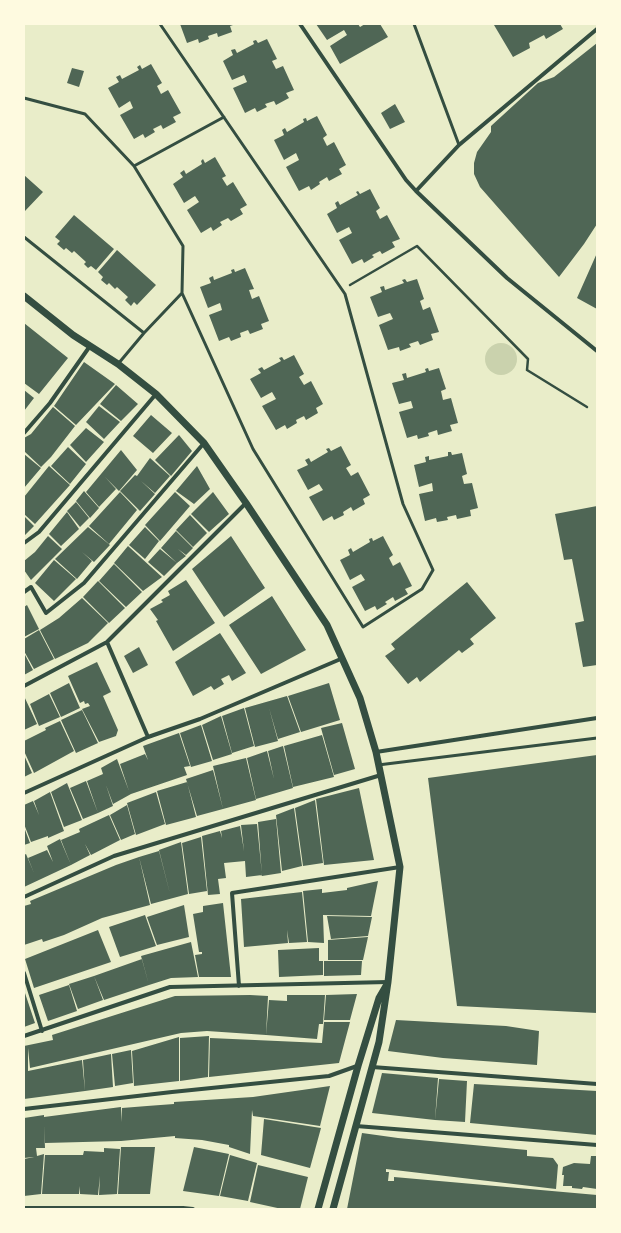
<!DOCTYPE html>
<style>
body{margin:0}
#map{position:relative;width:621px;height:1233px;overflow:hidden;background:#e9edc9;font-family:Poppins,sans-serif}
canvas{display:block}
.frame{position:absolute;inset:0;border:25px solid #fefae0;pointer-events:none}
</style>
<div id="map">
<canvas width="621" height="1233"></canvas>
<div class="frame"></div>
</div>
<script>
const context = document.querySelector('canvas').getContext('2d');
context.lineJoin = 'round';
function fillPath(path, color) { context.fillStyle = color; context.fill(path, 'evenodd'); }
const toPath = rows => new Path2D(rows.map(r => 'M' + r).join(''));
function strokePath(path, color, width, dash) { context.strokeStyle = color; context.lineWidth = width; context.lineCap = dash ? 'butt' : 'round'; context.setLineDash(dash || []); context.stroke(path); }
const green = toPath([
 '485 359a16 16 0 1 1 32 0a16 16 0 1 1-32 0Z'
]);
const building = toPath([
 [180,24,236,24,230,26,232,32,218,37,217,33,208,36,209,39,199,43,198,39,187,43],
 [316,24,358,24,360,27,365,24,380,24,388,37,340,64,330,46,347,35,344,30,327,40],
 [496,24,560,24,563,29,546,39,544,35,529,43,530,48,513,57,494,25],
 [267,39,277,59,272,61,276,69,283,66,294,90,286,93,289,98,276,105,274,101,265,104,267,107,257,112,255,108,245,113,233,88,247,82,244,75,232,80,223,61,233,55,231,50,235,49,237,53,254,44,253,41,256,40,258,43],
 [597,43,597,224,584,244,559,277,480,187,474,174,474,163,477,152,491,132,491,126,538,83,554,77],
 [151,64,162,83,157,86,161,94,168,90,181,113,173,117,176,122,163,129,161,125,153,129,155,132,145,138,143,134,134,139,120,115,133,108,130,101,119,108,108,88,119,82,116,77,120,75,122,79,139,70,137,67,140,65,142,69],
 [72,68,84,71,79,87,67,83],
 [395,104,405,122,390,129,381,113],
 [317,116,327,135,323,138,327,146,334,142,346,165,339,169,342,174,329,181,327,177,319,182,320,184,311,190,309,186,299,191,286,167,299,160,296,153,284,160,274,140,284,135,282,130,285,128,287,132,304,122,303,119,306,118,307,121],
 [215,157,226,176,222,178,227,186,233,182,247,205,240,209,243,214,231,221,228,218,220,222,222,225,213,231,211,227,201,233,187,210,199,202,195,196,184,203,173,184,183,177,180,173,184,170,186,174,202,164,201,161,203,159,205,163],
 [24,175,43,192,25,211,24,209],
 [370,189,380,208,376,211,380,219,387,215,400,239,392,242,395,247,382,254,380,251,372,255,374,257,364,263,362,259,352,264,339,240,352,233,349,227,337,233,327,214,337,208,335,203,338,201,340,205,358,195,356,192,358,191,360,194],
 [74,215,114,249,96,270,91,266,88,268,84,264,86,262,74,251,72,253,66,248,64,250,57,244,60,241,55,237],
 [117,250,156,285,137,305,134,302,131,306,125,300,128,297,117,287,115,289,109,283,107,285,101,280,103,277,98,272],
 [597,253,597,309,577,298],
 [245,268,254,289,249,290,252,299,259,296,269,321,261,324,263,329,250,334,248,330,240,333,241,337,231,341,229,337,219,341,209,315,222,310,220,303,208,308,200,287,211,283,209,278,213,276,214,280,232,273,231,270,234,269,235,272],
 [405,279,407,282,417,279,424,299,420,301,423,310,430,307,439,332,431,334,433,340,420,345,418,341,409,344,411,347,400,351,399,347,388,350,379,325,393,319,390,313,378,317,370,297,382,292,380,287,384,286,385,290,404,283,402,280],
 [24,323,68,358,39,394,24,383],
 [294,355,304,374,299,377,304,385,311,381,323,404,316,408,318,413,306,420,304,416,296,420,297,423,287,429,285,425,276,430,262,406,276,399,272,392,261,398,250,379,261,373,258,369,262,367,264,370,281,361,279,358,282,357,284,360],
 [84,362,115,384,76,425,54,406],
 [428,368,429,371,439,368,446,389,441,391,443,400,451,398,458,423,450,425,452,431,438,435,437,430,428,433,429,436,418,439,417,435,407,438,399,412,413,408,411,401,399,404,392,383,404,380,402,374,406,373,407,378,426,372,425,369],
 [116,385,138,404,121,421,100,404],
 [24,390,34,398,24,411],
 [99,406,120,422,104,439,86,422],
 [53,407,75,426,51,457,41,467,24,451,24,438,31,434],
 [151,415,172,433,153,453,133,436],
 [86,428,104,442,86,462,70,445],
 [179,435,192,451,171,476,155,460],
 [341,446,351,465,346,468,351,476,358,472,370,495,363,499,365,504,353,511,351,507,343,512,344,515,334,520,332,516,323,521,309,497,323,490,319,484,308,490,297,470,308,465,305,460,309,458,311,462,328,452,326,449,329,448,331,451],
 [68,447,86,464,70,484,51,466],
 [121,450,137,470,119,491,105,477,116,489,99,507,86,492],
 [448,452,451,452,452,455,462,453,467,474,462,476,464,484,472,483,478,508,470,510,471,516,457,519,456,515,447,517,448,520,437,522,436,518,425,521,419,494,433,491,432,483,419,487,414,465,426,462,425,457,429,456,429,460,448,456],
 [24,454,41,468,24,488],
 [150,458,170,476,155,493,141,481,155,494,140,511,120,491,135,475,137,476],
 [49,466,70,485,35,524,24,514,24,497],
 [197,466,210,489,194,504,176,491],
 [84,491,99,508,90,518,76,501],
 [120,492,137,510,109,544,89,526],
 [175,492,190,506,160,541,145,525],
 [213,492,229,514,209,532,191,514],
 [76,502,89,518,80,527,67,511],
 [597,506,597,665,583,667,575,623,584,621,572,559,564,560,555,514],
 [67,512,79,529,61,546,49,534],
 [190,515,207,533,193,547,176,530],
 [24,516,34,526,24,536],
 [88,527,110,545,94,562,82,552,92,561,77,579,55,559],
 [145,527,159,541,145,559,129,545],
 [176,531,193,548,186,555,178,549,186,556,177,563,161,548],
 [48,536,62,549,31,580,24,570,24,561,35,552],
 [231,536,265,588,224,617,192,569],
 [383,536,393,555,389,558,393,566,400,562,412,586,405,589,408,594,395,601,393,597,385,602,387,604,377,610,375,606,365,611,352,587,365,580,361,574,350,580,340,560,350,555,348,550,351,548,353,552,370,542,369,539,372,538,373,541],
 [128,546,162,577,143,591,114,563],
 [160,549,177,563,164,576,148,562],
 [54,560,76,579,54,601,35,583],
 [114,564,142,592,126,607,99,581],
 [186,580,215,623,173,651,156,621,158,620,150,609,163,602,161,600,170,595,168,591],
 [98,581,125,608,109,623,83,597],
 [467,582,496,618,470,639,474,644,462,653,459,650,420,682,417,677,408,684,385,656,395,649,391,644],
 [272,596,306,650,261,674,229,625],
 [82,598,108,623,88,643,55,659,40,630,59,618],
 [27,605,39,629,24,637,24,607],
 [39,630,54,659,34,669,24,651,24,639],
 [220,633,246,673,232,681,229,675,221,679,224,684,214,690,211,686,193,696,175,662],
 [139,647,148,665,133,673,124,656],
 [24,653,33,670,24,675],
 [97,662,111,692,103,696,118,730,116,736,99,742,82,709,90,706,88,703,85,704,84,701,80,703,68,676],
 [69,683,80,708,61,717,50,693],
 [329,683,340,720,301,732,288,696],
 [49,694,60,717,39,726,30,704],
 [24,696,37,724,24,730],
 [287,696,300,732,278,739,269,708,278,741,255,747,245,708],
 [244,708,254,746,232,753,222,716],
 [82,710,98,743,76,753,61,720],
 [221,716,232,754,213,760,202,725],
 [60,721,74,751,34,773,24,751,24,741,46,730,45,728],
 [342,723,355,769,334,775,321,728],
 [201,725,212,761,191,767,180,733],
 [179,733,190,766,184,767,187,775,131,794,113,804,106,785,113,806,98,813,87,781,103,774,101,768,117,759,129,791,120,764,145,754,148,760,143,746],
 [322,735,334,777,293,787,284,746],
 [283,746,293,788,256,799,247,758,267,751,274,779,268,751],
 [24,755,32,773,24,777],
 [597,755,597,1013,457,1006,428,778],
 [246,758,256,800,223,809,213,766],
 [213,770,223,809,197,816,186,779],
 [86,781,98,813,83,819,70,788],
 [187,782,196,817,166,825,157,791],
 [67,783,82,820,64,827,51,792],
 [359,788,374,860,324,865,316,799],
 [50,792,64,831,48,838,48,836,31,842,24,824,24,805,33,801,39,815,34,801],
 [156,792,165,824,136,835,127,803],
 [315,800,323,863,303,866,295,808],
 [127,805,135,834,121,840,110,815],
 [294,808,302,866,282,871,276,815],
 [109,815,120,840,91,855,85,844,90,855,71,865,61,840,80,832,79,829],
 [276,819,281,873,262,876,258,822],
 [257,824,262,875,246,877,245,861,224,863,226,878,218,879,220,894,208,895,202,836,220,831,222,838,221,831,240,826,244,851,241,825],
 [24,827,30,843,24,845],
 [201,837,207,891,189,894,182,843],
 [60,839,71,865,24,887,24,855,26,854,34,873,28,858,47,850,53,862,47,846],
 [181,842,188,894,151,904,139,857,159,851,170,894,159,850],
 [139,857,150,905,102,918,64,935,43,942,42,939,24,945,24,906,31,904,30,901,116,865,126,901,116,865],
 [378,881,371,916,323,915,324,943,308,942,303,891,322,889,322,893,347,890,347,888],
 [302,892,307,942,289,943,287,930,288,943,244,947,241,899],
 [223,903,231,977,199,977,195,955,202,954,202,952,199,952,193,914,203,912,203,906],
 [184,905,189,937,157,945,147,917],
 [145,915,156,946,120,957,109,927],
 [327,916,372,917,368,936,331,939],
 [98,930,111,962,34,988,25,959],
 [368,937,363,960,328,960,328,940],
 [191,942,198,977,171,978,149,985,141,956],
 [319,948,319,961,323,961,323,975,279,977,278,950],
 [142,959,149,985,104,1000,94,976],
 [324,961,362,961,361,975,324,976],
 [94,976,103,1000,78,1009,69,984],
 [69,985,77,1011,48,1021,39,995],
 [24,990,35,1023,24,1027],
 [357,994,350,1020,324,1020,326,995],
 [250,995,268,996,266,1035,207,1031,181,1033,30,1068,28,1048,28,1071,82,1060,85,1091,24,1099,24,1046,53,1040,52,1035,175,996,177,1008,175,996],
 [287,995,325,995,323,1024,319,1024,317,1039,266,1035,269,1000,287,1001],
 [396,1020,506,1026,539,1031,537,1065,443,1058,388,1051],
 [324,1022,350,1022,339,1063,209,1077,210,1038,322,1043],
 [209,1036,208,1077,180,1081,180,1038],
 [179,1037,179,1081,134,1086,132,1051],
 [131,1050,133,1083,115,1086,112,1054],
 [111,1054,113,1087,85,1091,83,1060],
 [382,1073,438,1078,435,1120,372,1113],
 [439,1079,467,1081,465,1122,435,1120],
 [474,1084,597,1091,597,1135,470,1123],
 [330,1086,320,1126,253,1116,252,1110,250,1154,229,1147,229,1145,202,1140,175,1138,175,1136,121,1141,45,1143,44,1125,45,1148,36,1148,37,1156,44,1154,41,1194,24,1196,24,1159,34,1157,24,1158,24,1118,44,1115,44,1117,121,1107,121,1122,122,1108,147,1106,148,1118,147,1106,174,1104,174,1102,253,1097],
 [264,1119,321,1128,310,1168,261,1155],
 [362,1133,398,1138,527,1150,527,1156,553,1158,558,1165,556,1189,386,1169,386,1172,389,1172,388,1181,394,1181,394,1177,597,1195,597,1209,347,1209],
 [121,1147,155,1147,150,1194,118,1194],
 [194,1147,229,1154,219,1196,183,1191],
 [104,1148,120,1149,117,1194,99,1195,100,1176,98,1195,80,1194,80,1186,79,1194,42,1194,45,1155,83,1155,84,1151,104,1152],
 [230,1155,257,1163,248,1201,220,1196],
 [591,1156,597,1156,597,1189,583,1187,582,1189,572,1188,572,1186,563,1186,564,1175,562,1175,563,1167,574,1163,590,1164],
 [258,1165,308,1177,300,1209,282,1209,250,1202]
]);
const path = toPath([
 [350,285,417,246,528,359,527,370,587,407]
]);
const service = toPath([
 [414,24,459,145],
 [24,98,85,114,134,166,183,246,182,293,253,449,363,627,422,589,433,570,403,504,345,294,160,24],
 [134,166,224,117],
 [24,237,144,333],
 [118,364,144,333,182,293],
 [378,765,597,738]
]);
const minor = toPath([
 [300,24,406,180,416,191,507,278,597,351],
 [416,191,459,145,597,29],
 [24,433,50,403,90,346],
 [24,543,39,532,156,394],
 [24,592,31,587,46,613,84,583,204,443],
 [107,642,148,737],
 [24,686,107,642,246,503],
 [376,752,597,718],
 [24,793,148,737,200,719,343,658],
 [24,897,114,856,381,775],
 [24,973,42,1031],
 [239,986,232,893,400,867],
 [24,1036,170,987,388,982],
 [372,1067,597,1084],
 [24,1109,172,1092,329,1076,357,1066],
 [356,1126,597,1145],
 [24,1208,183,1208,193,1209]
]);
const tertiary = toPath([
 [24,296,73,335,118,364,156,394,204,443,246,503,327,625,360,698,376,752,400,867,388,982,379,1042,333,1209],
 [318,1209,358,1066,379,998,386,986]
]);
fillPath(green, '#cad2ad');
fillPath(building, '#4f6655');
strokePath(path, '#344e41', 2.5);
strokePath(service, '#344e41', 3);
strokePath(minor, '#344e41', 4);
strokePath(tertiary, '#344e41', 7);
</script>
